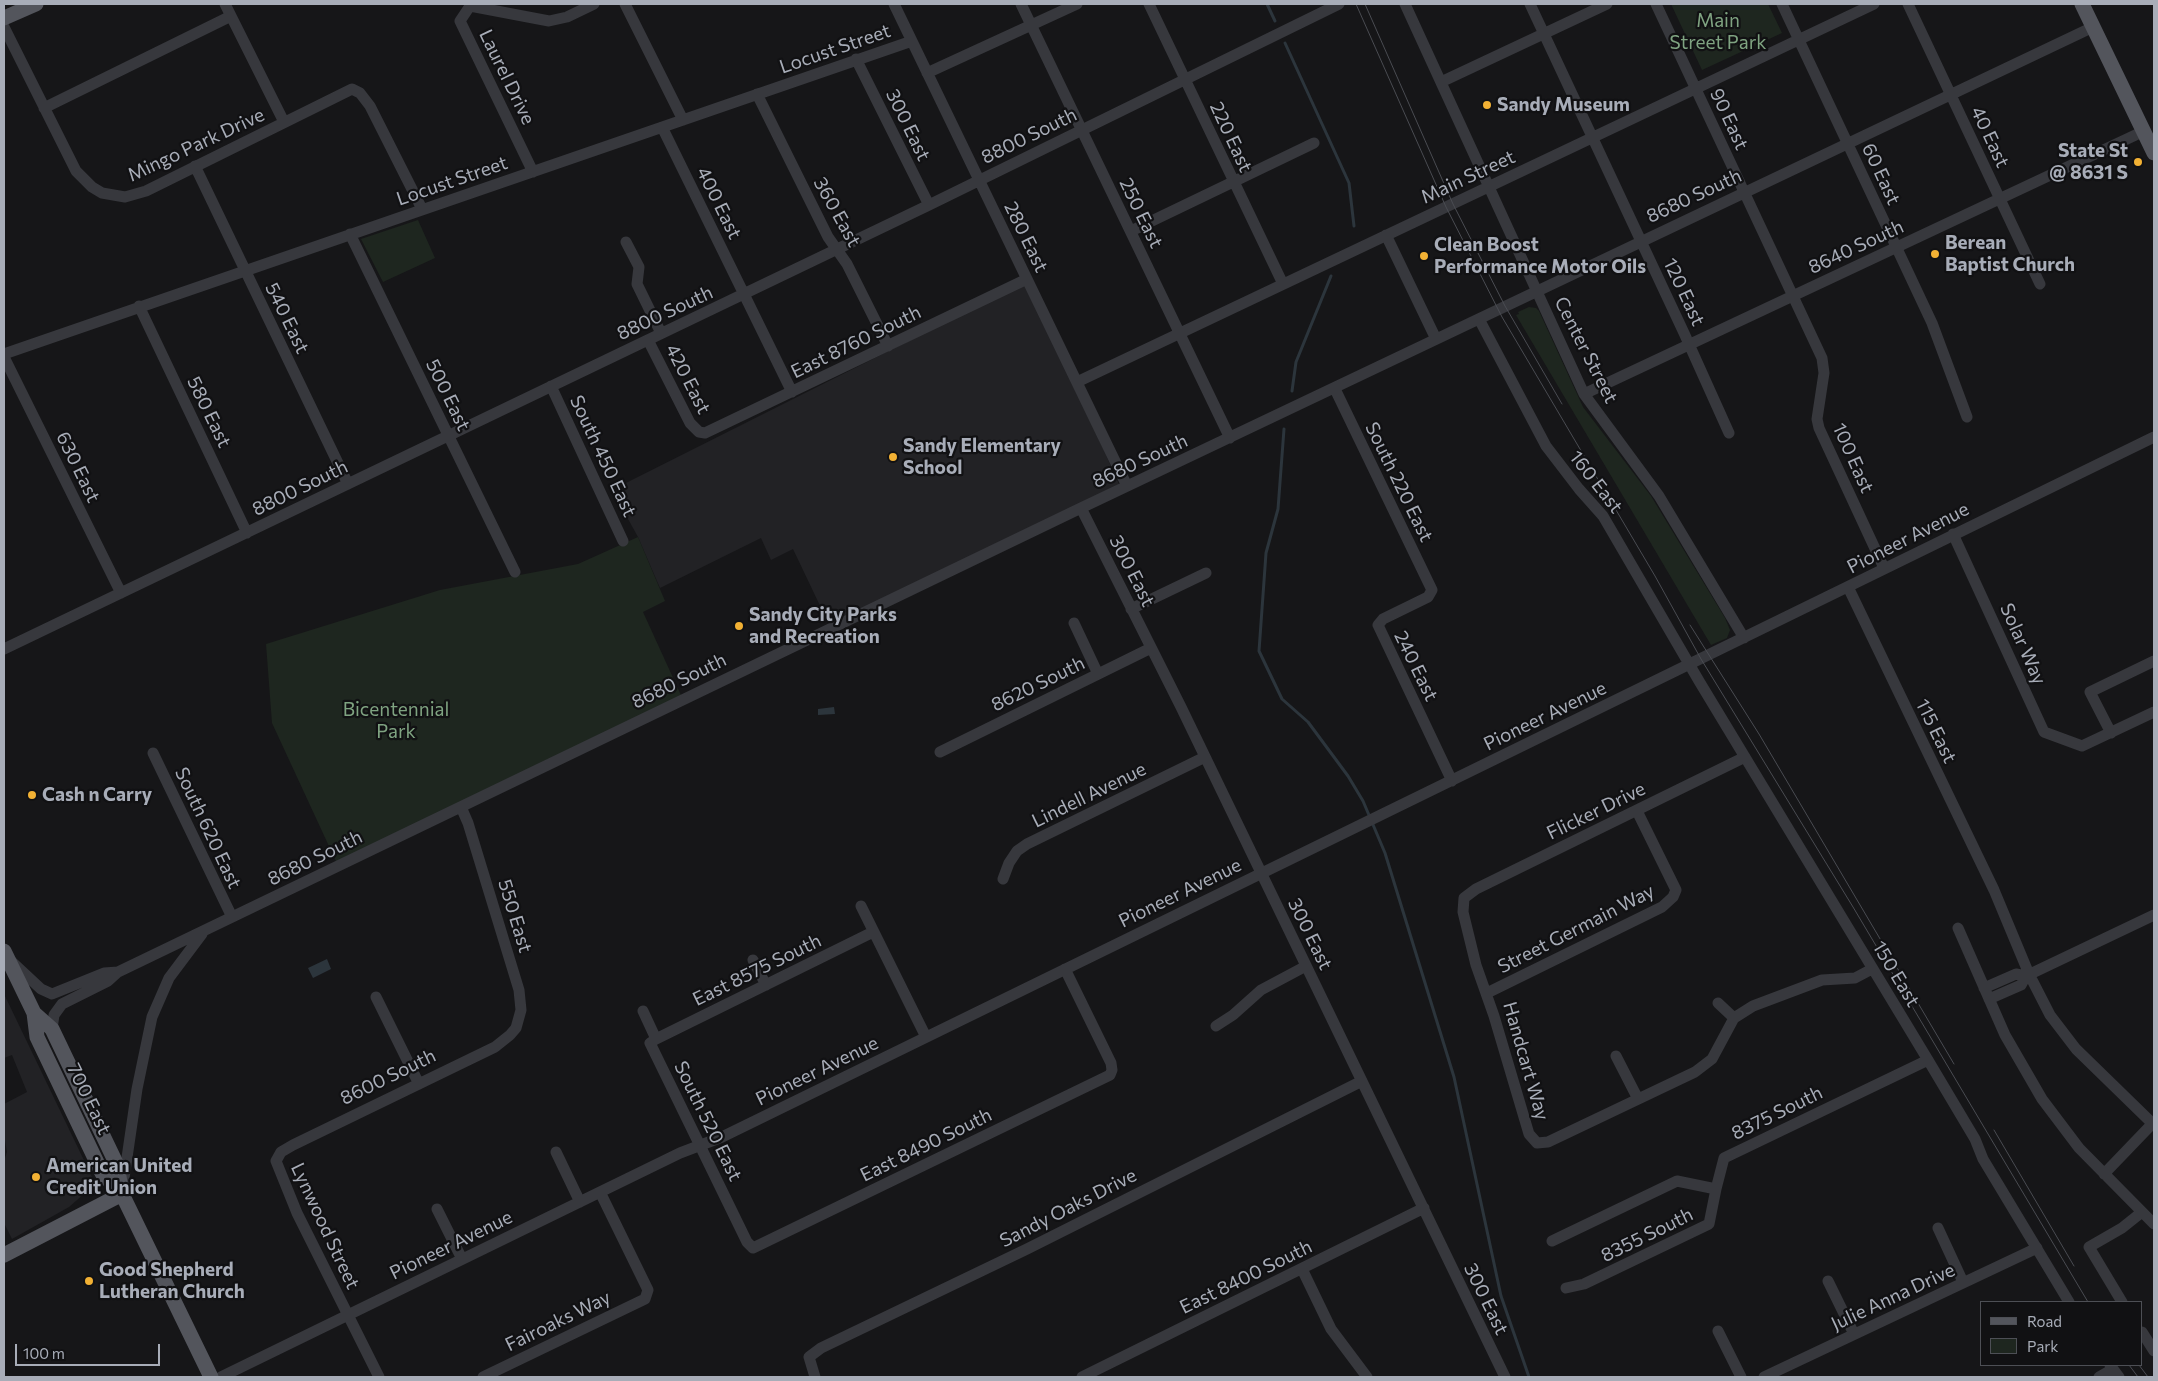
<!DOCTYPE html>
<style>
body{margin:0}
#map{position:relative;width:2158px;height:1381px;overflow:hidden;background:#161618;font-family:Commissioner,sans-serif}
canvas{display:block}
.frame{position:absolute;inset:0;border:5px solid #a8adb8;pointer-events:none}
.legend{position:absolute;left:1980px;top:1301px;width:162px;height:65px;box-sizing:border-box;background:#111113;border:1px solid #4d4f55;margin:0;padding:6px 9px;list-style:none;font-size:15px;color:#a8adb8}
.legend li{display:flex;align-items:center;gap:10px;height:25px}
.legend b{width:25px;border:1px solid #4d4f55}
.scale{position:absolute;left:15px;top:1344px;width:145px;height:22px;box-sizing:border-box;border:2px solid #a8adb8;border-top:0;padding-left:6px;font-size:15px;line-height:18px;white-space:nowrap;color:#a8adb8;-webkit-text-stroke:4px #111113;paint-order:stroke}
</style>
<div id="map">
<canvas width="2158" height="1381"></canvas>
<div class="frame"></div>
<ul class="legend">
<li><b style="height:6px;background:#53555c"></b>Road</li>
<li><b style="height:14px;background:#1e261f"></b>Park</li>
</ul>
<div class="scale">100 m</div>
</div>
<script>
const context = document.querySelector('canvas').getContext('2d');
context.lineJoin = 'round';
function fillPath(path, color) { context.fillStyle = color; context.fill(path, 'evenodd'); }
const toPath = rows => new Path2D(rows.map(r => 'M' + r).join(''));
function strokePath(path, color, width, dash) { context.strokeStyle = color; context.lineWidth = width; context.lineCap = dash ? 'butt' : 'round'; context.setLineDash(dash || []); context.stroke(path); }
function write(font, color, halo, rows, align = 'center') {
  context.font = font + ' Commissioner,sans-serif'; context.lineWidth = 4.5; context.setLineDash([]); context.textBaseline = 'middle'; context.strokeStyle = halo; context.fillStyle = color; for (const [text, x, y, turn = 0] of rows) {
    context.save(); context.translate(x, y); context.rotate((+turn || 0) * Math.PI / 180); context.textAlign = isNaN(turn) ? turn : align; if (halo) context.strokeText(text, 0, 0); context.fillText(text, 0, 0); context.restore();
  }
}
const built = toPath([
 [1028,281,1123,493,833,633,793,549,771,560,761,538,660,588,638,537,612,490],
 [4,994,92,1177,85,1193,69,1207,12,1239,4,1223,4,1161,7,1152,4,1136,4,1104,27,1092,12,1055,4,1058]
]);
const green = toPath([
 [1671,4,1768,4,1782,33,1702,70],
 [418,220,435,258,383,282,361,239],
 [1529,307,1536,308,1539,311,1583,407,1651,496,1725,618,1730,630,1727,638,1711,645,1516,315,1519,314,1518,312],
 [638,537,665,601,643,612,685,704,340,870,272,723,266,644,440,590,578,564]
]);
const water = toPath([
 [834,707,835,714,818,715,818,709],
 [327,959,331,969,313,978,308,968]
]);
const stream = toPath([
 [1267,4,1275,21],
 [1285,43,1349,183,1354,226],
 [1292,391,1296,362,1331,276],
 [1284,429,1278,509,1266,553,1259,651,1282,699,1308,722,1348,776,1363,801,1385,853,1454,1077,1501,1296,1529,1377]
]);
const minor = toPath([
 [225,4,284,122],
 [625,4,683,120],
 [894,4,1127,486],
 [1021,4,1230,438],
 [1149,4,1283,284],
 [1405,4,1584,394,1659,496,1744,638],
 [1530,4,1684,333,1729,433],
 [1656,4,1822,358,1824,373,1817,419,1819,428,1884,568],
 [1782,4,1932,323,1967,417],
 [1908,4,2040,284],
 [4,27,76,171,92,187,102,193,125,197,146,191,352,89,360,93,370,106,422,209],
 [856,59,929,205],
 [927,73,1077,4],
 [1441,82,1607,4],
 [757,94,828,237,847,264,888,346],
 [44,108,231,16],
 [662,127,792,392],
 [195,166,348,484],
 [533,172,460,21,470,6,549,21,567,17,594,4],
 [1131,231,1314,143],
 [350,234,515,572],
 [1386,235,1436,339],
 [626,242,639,267,637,284,661,333],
 [139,306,247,533],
 [1479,319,1546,446,1579,489,1603,516,1699,681,1928,1060,1975,1139,1983,1159,2069,1302],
 [648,340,690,423,699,432,705,433,1027,279],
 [4,354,912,41],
 [4,357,121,593],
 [1077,382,1874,4],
 [551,386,623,541],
 [1335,389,1432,590,1428,597,1383,619,1378,625,1452,781],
 [1584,394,2144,131],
 [1081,508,1181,707,1505,1377],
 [1953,534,2044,732,2082,746,2154,712],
 [1848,587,1994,890,2029,974,2050,1015,2076,1049,2154,1125],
 [1131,609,1206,573],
 [1074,623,1098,674],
 [4,649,929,205,1339,4],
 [2111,733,2090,692,2154,661],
 [940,752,1151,648],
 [153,753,232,917],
 [1745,757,1476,889,1464,898,1463,912,1476,965,1494,1016,1529,1134,1537,1143,1548,1142,1695,1072,1712,1059,1734,1018,1753,1006,1822,980,1855,978,1872,969],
 [1003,879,1009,863,1017,851,1027,844,1205,757],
 [861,906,926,1037],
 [1958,928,2005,1035,2042,1099,2079,1148,2154,1224],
 [753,960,766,985],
 [11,961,41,989,52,994,104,973,118,972],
 [1984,988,2016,974,2026,976],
 [1487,993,1662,907,1673,897,1676,890,1637,811],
 [376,997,419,1084],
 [1989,999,2021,985,2026,976,2154,915],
 [1718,1003,1734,1018],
 [643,1011,656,1039,650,1043,747,1242,753,1248,1110,1075,1112,1070,1111,1063,1065,969],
 [1216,1026,1233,1015,1261,990,1306,966],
 [52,1029,54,1015,62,1004,108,981,118,972,1081,508,2093,27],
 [656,1039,873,932],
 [1616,1056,1638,1099],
 [556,1152,580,1202],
 [2104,1174,2153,1123],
 [123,1185,137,1089,152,1017,169,978,202,934],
 [437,1209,462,1259],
 [1938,1228,1963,1282],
 [1552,1241,1677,1181,1716,1189,1724,1158,1928,1060],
 [1302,1269,1331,1329,1367,1377],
 [1828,1281,1854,1334],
 [1566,1288,1584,1284,1709,1224,1716,1189],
 [2122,1302,2089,1247,2122,1228,2142,1212],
 [1718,1331,1741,1377],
 [2142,1332,2154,1351],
 [2110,1365,2119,1377],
 [221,1377,680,1153,722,1137,2154,437],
 [379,1377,297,1213,276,1161,281,1152,293,1145,495,1047,510,1035,516,1028,521,1010,519,990,468,823,461,807],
 [483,1377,645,1299,648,1290,600,1192],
 [815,1377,809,1357,821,1348,1027,1249,1362,1081],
 [1082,1377,1424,1208],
 [1764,1377,2037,1248],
 [2099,1377,2113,1369]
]);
const major = toPath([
 [2082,4,2154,153],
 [4,18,36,4],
 [4,951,34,1013,52,1029,117,1165,122,1194,211,1377],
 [34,1013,37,1037,102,1173,122,1194],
 [4,1255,122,1194]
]);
const tram = toPath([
 [1356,4,1446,207,1502,317,1655,576,1701,659,1853,907,2088,1302],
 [1365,4,1453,204,1505,306,1562,404],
 [1690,625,1759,734,1954,1064],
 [1994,1130,2074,1266],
 [2129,1365,2138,1377],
 [2139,1365,2148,1377]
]);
const markers = [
 [1487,105,5,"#f2b134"],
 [2138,162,5,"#f2b134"],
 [1935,254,5,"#f2b134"],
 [1424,256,5,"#f2b134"],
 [893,457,5,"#f2b134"],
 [739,626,5,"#f2b134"],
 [32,795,5,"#f2b134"],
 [36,1177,5,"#f2b134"],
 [89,1281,5,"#f2b134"]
];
const parkNames = [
 ["Main",1718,21],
 ["Street Park",1718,43],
 ["Bicentennial",396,710],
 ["Park",396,732]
];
const streetNames = [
 ["Locust Street",835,49,-19],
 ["Laurel Drive",507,77,64],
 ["90 East",1729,119,65],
 ["300 East",908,125,64],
 ["8800 South",1029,136,-26],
 ["220 East",1231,137,65],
 ["40 East",1990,137,65],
 ["Mingo Park Drive",196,145,-25],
 ["60 East",1881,174,65],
 ["Main Street",1468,177,-25],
 ["Locust Street",452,181,-19],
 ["8680 South",1694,196,-25],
 ["400 East",719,203,64],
 ["360 East",837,212,61],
 ["250 East",1141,213,64],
 ["280 East",1026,237,64],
 ["8640 South",1856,247,-25],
 ["120 East",1684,292,65],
 ["8800 South",665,313,-25],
 ["540 East",287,318,64],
 ["East 8760 South",856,342,-26],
 ["Center Street",1586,350,63],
 ["420 East",688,379,63],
 ["500 East",448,395,64],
 ["580 East",209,412,64],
 ["South 450 East",603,456,65],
 ["100 East",1853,458,66],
 ["8680 South",1140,461,-25],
 ["630 East",78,467,64],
 ["South 220 East",1399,482,64],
 ["160 East",1596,482,52],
 ["8800 South",300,488,-26],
 ["Pioneer Avenue",1908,538,-27],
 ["300 East",1132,571,63],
 ["Solar Way",2023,644,66],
 ["240 East",1416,666,64],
 ["8680 South",679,681,-26],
 ["8620 South",1038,684,-26],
 ["Pioneer Avenue",1545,716,-26],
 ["115 East",1936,731,64],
 ["Lindell Avenue",1089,795,-26],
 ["Flicker Drive",1596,811,-26],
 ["South 620 East",208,828,65],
 ["8680 South",315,858,-26],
 ["Pioneer Avenue",1180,893,-26],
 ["550 East",515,916,73],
 ["Street Germain Way",1576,929,-27],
 ["300 East",1310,934,64],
 ["East 8575 South",757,970,-26],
 ["150 East",1896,974,59],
 ["Handcart Way",1526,1061,74],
 ["Pioneer Avenue",817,1071,-26],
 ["8600 South",388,1077,-26],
 ["700 East",89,1099,64],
 ["8375 South",1777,1113,-26],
 ["South 520 East",708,1121,64],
 ["East 8490 South",926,1145,-26],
 ["Sandy Oaks Drive",1068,1208,-27],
 ["Lynwood Street",325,1226,65],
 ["8355 South",1647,1235,-26],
 ["Pioneer Avenue",451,1245,-26],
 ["East 8400 South",1246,1277,-26],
 ["Julie Anna Drive",1893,1297,-25],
 ["300 East",1486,1299,64],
 ["Fairoaks Way",558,1321,-26]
];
const poiNames = [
 ["Sandy Museum",1497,105],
 ["State St",2128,151,"right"],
 ["@ 8631 S",2128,173,"right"],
 ["Berean",1945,243],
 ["Baptist Church",1945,265],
 ["Clean Boost",1434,245],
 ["Performance Motor Oils",1434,267],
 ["Sandy Elementary",903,446],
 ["School",903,468],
 ["Sandy City Parks",749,615],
 ["and Recreation",749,637],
 ["Cash n Carry",42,795],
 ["American United",46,1166],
 ["Credit Union",46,1188],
 ["Good Shepherd",99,1270],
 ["Lutheran Church",99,1292]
];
fillPath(built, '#222225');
fillPath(green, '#1e261f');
fillPath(water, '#2c353c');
strokePath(stream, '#2c353c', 3);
strokePath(minor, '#37383d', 11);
strokePath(major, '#53555c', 15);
strokePath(tram, '#4a4c52', 1);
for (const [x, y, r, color] of markers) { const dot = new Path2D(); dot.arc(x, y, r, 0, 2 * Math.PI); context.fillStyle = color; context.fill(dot); strokePath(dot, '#111113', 2); }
write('19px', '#7fa381', '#111113', parkNames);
write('19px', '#a8adb8', '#111113', streetNames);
write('bold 19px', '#a8adb8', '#111113', poiNames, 'left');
</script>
